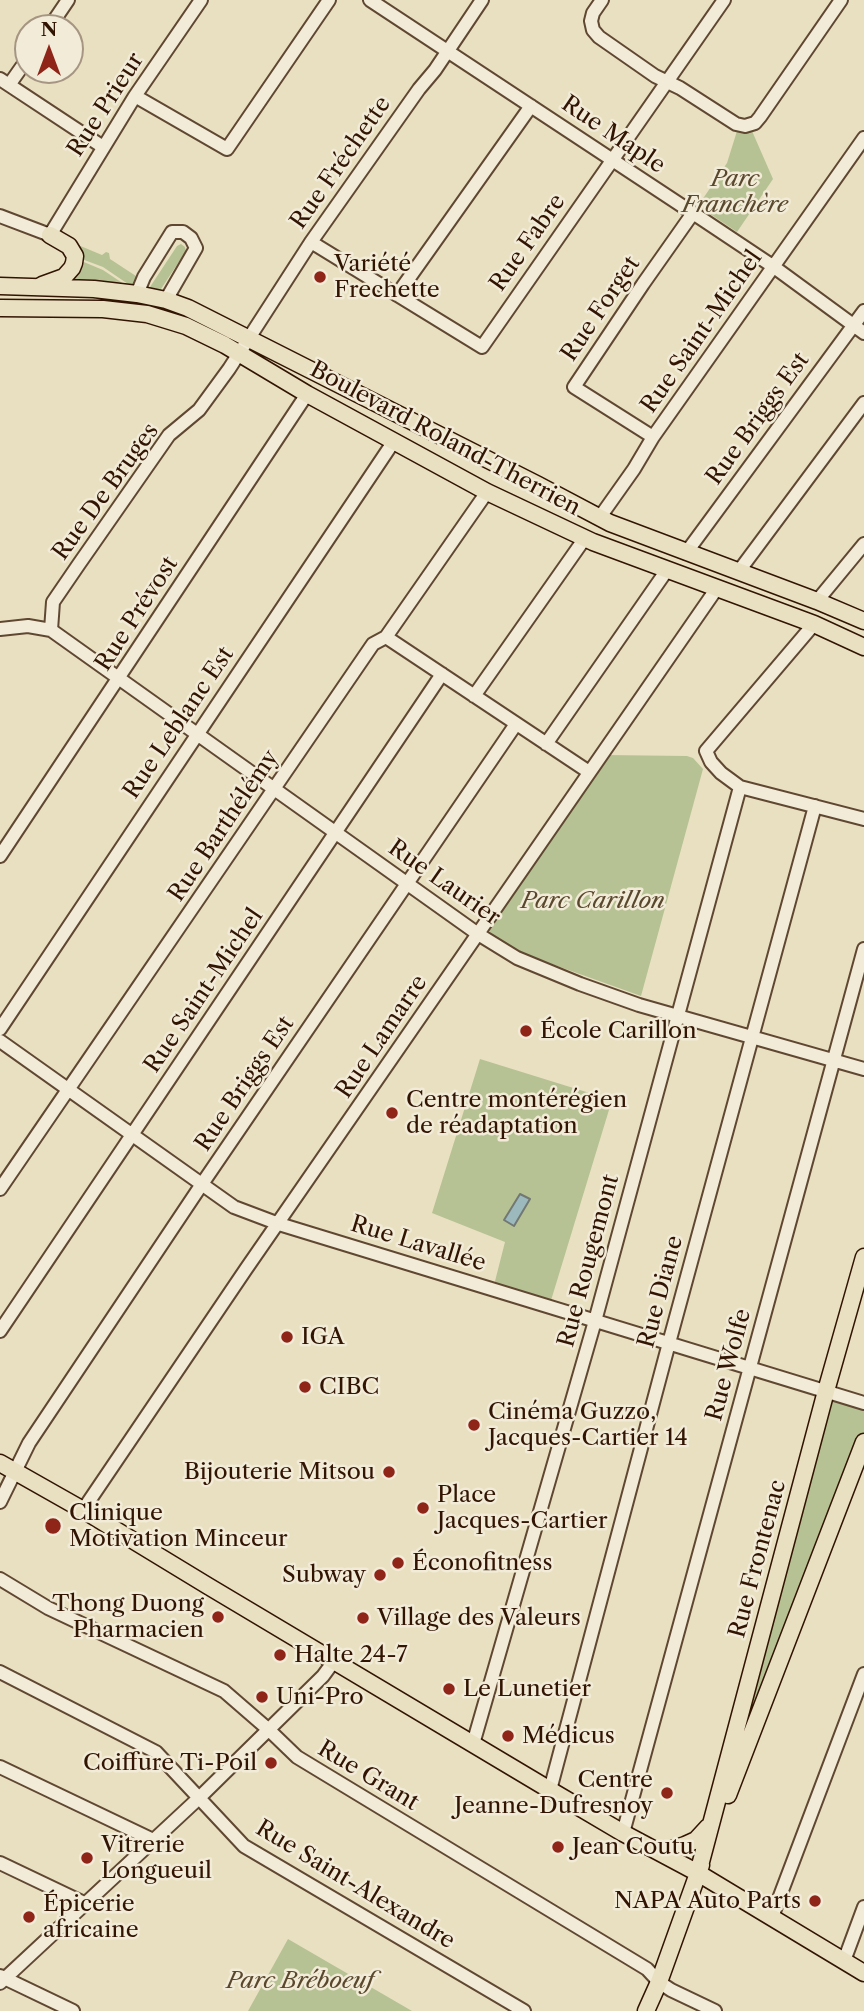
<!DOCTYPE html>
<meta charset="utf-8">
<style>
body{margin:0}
#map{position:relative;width:864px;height:2011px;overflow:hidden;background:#e9e0c1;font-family:"Libre Caslon Text",serif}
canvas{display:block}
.north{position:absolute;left:14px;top:14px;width:70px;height:70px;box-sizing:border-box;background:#f1ebd7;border:2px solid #a59582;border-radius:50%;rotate:0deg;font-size:19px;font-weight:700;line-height:28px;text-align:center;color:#321403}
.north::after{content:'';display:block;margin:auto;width:24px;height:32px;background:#8f2418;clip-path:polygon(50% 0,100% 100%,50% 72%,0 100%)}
</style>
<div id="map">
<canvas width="864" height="2011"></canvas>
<div class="north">N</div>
</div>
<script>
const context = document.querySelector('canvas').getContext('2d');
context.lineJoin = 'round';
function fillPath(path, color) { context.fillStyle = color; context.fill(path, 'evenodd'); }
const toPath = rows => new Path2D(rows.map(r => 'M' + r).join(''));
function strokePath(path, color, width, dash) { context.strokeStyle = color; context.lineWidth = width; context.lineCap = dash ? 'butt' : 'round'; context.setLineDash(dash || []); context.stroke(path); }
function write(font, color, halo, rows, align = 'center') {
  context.font = font + ' "Libre Caslon Text",serif'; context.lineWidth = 5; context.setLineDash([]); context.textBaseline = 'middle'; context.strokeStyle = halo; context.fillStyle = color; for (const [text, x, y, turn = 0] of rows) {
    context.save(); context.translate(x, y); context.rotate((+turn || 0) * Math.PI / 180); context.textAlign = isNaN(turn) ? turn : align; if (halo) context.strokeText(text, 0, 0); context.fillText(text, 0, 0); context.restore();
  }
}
const green = toPath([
 [737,131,752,131,773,179,737,232,698,206,727,163],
 [66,240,102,255,106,252,109,253,110,259,139,278,134,284,128,284,103,267,79,258],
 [181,244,185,247,186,251,161,289,151,289,150,287,177,246],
 [79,260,103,270,124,284,68,282],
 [606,755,687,756,693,758,703,769,641,996,521,953,491,934,489,929],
 [480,1059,612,1100,549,1307,493,1289,505,1242,432,1213],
 [826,1391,864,1403,864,1442,698,1873],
 [288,1939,412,2011,248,2011]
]);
const water = toPath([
 [520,1194,530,1199,514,1226,504,1220,520,1194]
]);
const minor = toPath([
 [370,0,705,221,774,267,864,333],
 [602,0,593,13,591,21,593,30,599,37,655,76,680,88,736,124,745,126,755,123,760,117,841,0],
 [49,28,68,0],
 [0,79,103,147],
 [9,85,28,58],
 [135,96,227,149,329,0],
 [0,216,50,235,135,96,201,0],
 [311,242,482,347,724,0],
 [137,294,144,277,172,232,183,232,191,238,196,248,166,300],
 [397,295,531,106],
 [653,437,574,387,643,284,693,213],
 [600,517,634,469,653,437,864,138],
 [686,553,864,311],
 [739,571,864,403],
 [817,601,864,544],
 [814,624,706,751,711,762,721,773,740,787,864,819],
 [0,629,28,626,51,630,478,934,517,958,580,984,639,1005,864,1069],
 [51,630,53,602,79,564,169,435,199,410,229,369,311,242,419,89,435,70,482,0],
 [386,637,589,772],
 [474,696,585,538],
 [546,744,667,570],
 [0,856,307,394],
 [0,1029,394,441],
 [0,1041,234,1207,279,1224,864,1403],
 [0,1189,373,644,386,637,487,492],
 [0,1331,442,674],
 [0,1502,29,1443,202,1184,516,724],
 [83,1510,246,1269,717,588],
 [0,1579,48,1608,224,1691,269,1730,297,1757,647,1969,659,1982,671,1990,715,2011],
 [0,1672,156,1752,244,1846,524,2011],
 [473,1744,595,1321,740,787],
 [0,1767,153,1840],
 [550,1790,669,1343,815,806],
 [623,1833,864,949],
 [0,1863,86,1904],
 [772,1917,864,1674],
 [844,1961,864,1907],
 [0,1976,73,2011],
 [0,1983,200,1797,323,1676,334,1661]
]);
const major = toPath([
 [42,285,64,277,72,268,74,263,75,256,69,246,50,235],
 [0,286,94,289,137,294,166,300,188,308,538,485,610,523,817,601,864,621],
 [0,308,103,309,147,314,186,326,225,345,307,394,487,492,593,542,814,624,864,647],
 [0,1463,83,1510,208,1586,550,1790,623,1833,698,1873,864,1973],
 [728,1795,864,1442],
 [656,1850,669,1850,685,1845,696,1840,708,1827],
 [698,1873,826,1391,864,1257],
 [646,2011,659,1982,701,1865]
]);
const markers = [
 [320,277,7,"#8f2418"],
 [526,1031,7,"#8f2418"],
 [392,1113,7,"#8f2418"],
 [287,1337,7,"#8f2418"],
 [305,1387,7,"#8f2418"],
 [474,1425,7,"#8f2418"],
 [389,1472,7,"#8f2418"],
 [423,1508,7,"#8f2418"],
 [53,1526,9,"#8f2418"],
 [398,1563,7,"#8f2418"],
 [380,1575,7,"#8f2418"],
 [218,1617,7,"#8f2418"],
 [363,1618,7,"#8f2418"],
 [280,1655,7,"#8f2418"],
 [449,1689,7,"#8f2418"],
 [262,1697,7,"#8f2418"],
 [508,1736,7,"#8f2418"],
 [271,1763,7,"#8f2418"],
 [667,1793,7,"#8f2418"],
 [558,1847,7,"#8f2418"],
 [87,1858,7,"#8f2418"],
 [815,1901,7,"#8f2418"],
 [29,1917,7,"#8f2418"]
];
const streetNames = [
 ["Rue Prieur",106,105,-57],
 ["Rue Maple",613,135,34],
 ["Rue Fréchette",341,163,-55],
 ["Rue Fabre",528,243,-55],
 ["Rue Forget",601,309,-56],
 ["Rue Saint-Michel",702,332,-55],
 ["Rue Briggs Est",758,419,-54],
 ["Boulevard Roland-Therrien",445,439,28],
 ["Rue De Bruges",106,492,-54],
 ["Rue Prévost",137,614,-57],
 ["Rue Leblanc Est",179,723,-56],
 ["Rue Barthélémy",224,826,-56],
 ["Rue Laurier",444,883,35],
 ["Rue Saint-Michel",204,991,-56],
 ["Rue Lamarre",382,1037,-56],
 ["Rue Briggs Est",245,1084,-56],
 ["Rue Lavallée",418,1244,17],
 ["Rue Rougemont",589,1261,-75],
 ["Rue Diane",661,1292,-75],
 ["Rue Wolfe",729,1365,-75],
 ["Rue Frontenac",758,1559,-75],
 ["Rue Grant",368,1776,31],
 ["Rue Saint-Alexandre",355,1885,31]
];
const parkNames = [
 ["Parc",735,179],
 ["Franchère",735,205],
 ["Parc Carillon",593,901],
 ["Parc Bréboeuf",300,1981]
];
const poiNames = [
 ["Variété",334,264],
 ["Frechette",334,290],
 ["École Carillon",540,1031],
 ["Centre montérégien",406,1100],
 ["de réadaptation",406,1126],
 ["IGA",301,1337],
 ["CIBC",319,1387],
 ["Cinéma Guzzo,",488,1412],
 ["Jacques-Cartier 14",488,1438],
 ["Bijouterie Mitsou",375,1472,"right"],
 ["Place",437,1495],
 ["Jacques-Cartier",437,1521],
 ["Clinique",69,1513],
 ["Motivation Minceur",69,1539],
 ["Éconofitness",412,1563],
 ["Subway",366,1575,"right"],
 ["Thong Duong",204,1604,"right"],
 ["Pharmacien",204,1630,"right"],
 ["Village des Valeurs",377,1618],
 ["Halte 24-7",294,1655],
 ["Le Lunetier",463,1689],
 ["Uni-Pro",276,1697],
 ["Médicus",522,1736],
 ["Coiffure Ti-Poil",257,1763,"right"],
 ["Centre",653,1780,"right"],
 ["Jeanne-Dufresnoy",653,1806,"right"],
 ["Vitrerie",101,1845],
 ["Longueuil",101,1871],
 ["Jean Coutu",572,1847],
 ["NAPA Auto Parts",801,1901,"right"],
 ["Épicerie",43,1904],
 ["africaine",43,1930]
];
fillPath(green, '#b6c293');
fillPath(water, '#9cbabd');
strokePath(water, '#727873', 2);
strokePath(minor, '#604732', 16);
strokePath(major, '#321403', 19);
strokePath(minor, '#f1ebd7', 12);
strokePath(major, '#e9e0c1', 16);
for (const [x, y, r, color] of markers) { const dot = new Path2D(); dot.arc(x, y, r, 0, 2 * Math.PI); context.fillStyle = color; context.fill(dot); strokePath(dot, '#f1ebd7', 2.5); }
write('23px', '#321403', '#f1ebd7', streetNames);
write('italic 23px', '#5a482e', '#f1ebd7', parkNames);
write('23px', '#321403', '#f1ebd7', poiNames, 'left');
</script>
